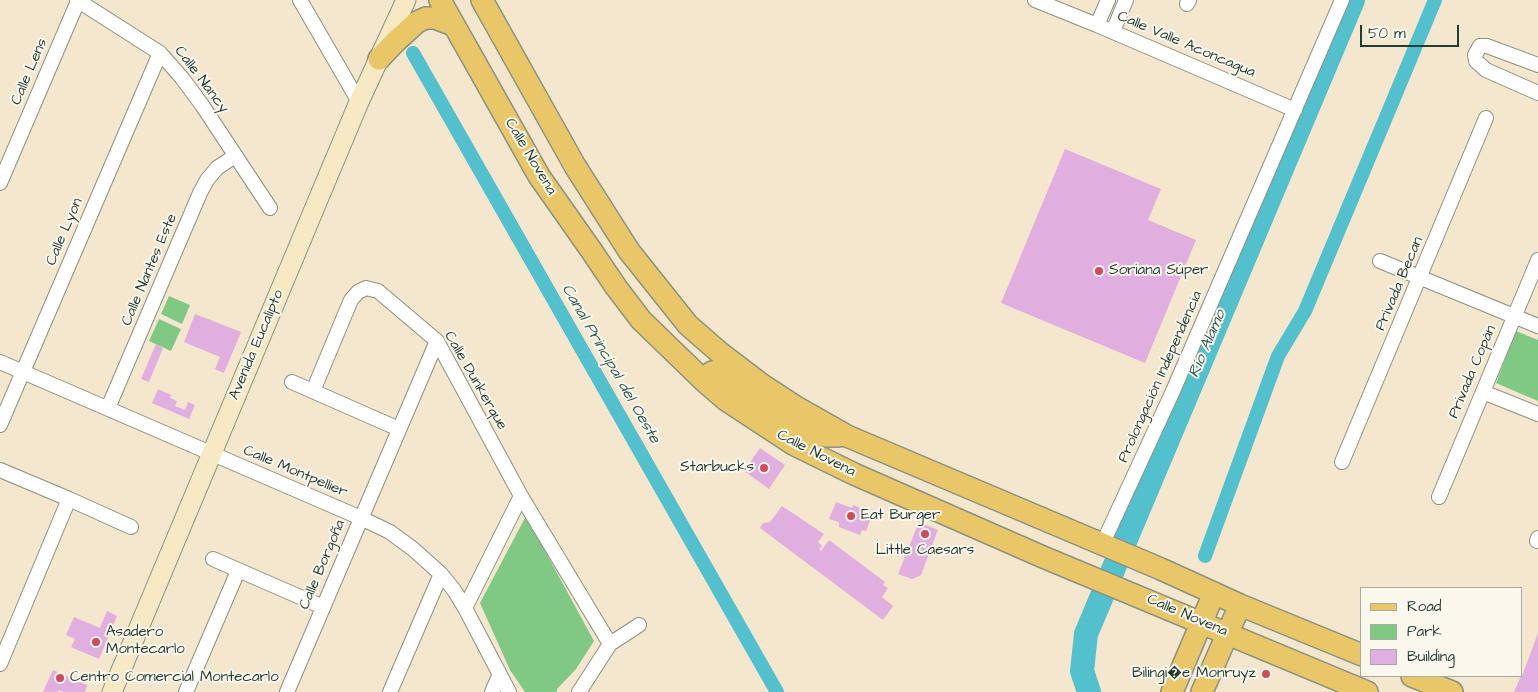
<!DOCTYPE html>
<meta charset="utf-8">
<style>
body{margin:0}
#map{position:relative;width:1538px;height:692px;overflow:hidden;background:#f5e6ce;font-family:"Architects Daughter",sans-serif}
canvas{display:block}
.legend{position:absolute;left:1360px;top:587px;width:162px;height:90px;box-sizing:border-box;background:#fbf7ec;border:1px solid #a3ada2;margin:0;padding:6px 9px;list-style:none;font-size:15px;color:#1f3d34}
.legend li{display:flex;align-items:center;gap:10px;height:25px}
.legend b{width:25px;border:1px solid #a3ada2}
.scale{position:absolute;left:1360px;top:25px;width:99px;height:22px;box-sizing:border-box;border:2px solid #1f3d34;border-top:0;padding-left:6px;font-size:15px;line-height:18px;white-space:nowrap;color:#1f3d34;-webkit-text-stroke:4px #fbf7ec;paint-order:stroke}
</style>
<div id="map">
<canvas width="1538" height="692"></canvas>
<ul class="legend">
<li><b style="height:6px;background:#e9c769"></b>Road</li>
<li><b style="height:14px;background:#7fc985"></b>Park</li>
<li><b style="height:14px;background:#e1afdf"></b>Building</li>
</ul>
<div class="scale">50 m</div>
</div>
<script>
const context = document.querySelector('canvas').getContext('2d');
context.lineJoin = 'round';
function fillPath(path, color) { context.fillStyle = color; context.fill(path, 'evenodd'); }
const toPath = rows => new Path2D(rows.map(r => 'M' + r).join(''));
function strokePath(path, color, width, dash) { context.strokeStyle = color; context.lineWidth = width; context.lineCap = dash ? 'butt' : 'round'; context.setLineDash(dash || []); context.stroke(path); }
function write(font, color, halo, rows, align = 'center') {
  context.font = font + ' "Architects Daughter",sans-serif'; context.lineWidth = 4; context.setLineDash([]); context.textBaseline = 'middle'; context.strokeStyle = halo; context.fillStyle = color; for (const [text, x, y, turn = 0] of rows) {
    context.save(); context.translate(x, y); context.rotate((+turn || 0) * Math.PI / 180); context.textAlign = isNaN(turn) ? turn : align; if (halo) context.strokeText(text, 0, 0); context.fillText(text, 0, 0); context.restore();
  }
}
const green = toPath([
 [169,296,190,305,182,324,161,314],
 [159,319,181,329,171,351,149,341],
 [1516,331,1538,340,1538,401,1496,383],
 [526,516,594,641,576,669,557,689,557,692,525,692,510,670,480,603]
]);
const canal = toPath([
 [413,53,777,692],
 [1205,556,1278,356,1305,311,1435,0]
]);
const river = toPath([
 [1089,692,1082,671,1086,634,1353,0]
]);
const building = toPath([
 [1065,149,1161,189,1148,220,1196,240,1145,363,1001,303],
 [195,314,241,332,224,373,215,369,220,357,184,342],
 [156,344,163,348,149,382,141,379],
 [158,389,171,395,170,398,177,401,175,406,185,410,188,402,195,405,189,419,152,403],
 [760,448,785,465,769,489,744,471],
 [836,502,852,508,853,505,873,513,866,531,862,530,860,535,839,527,839,522,829,519],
 [782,506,824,534,818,542,822,546,819,549,821,551,829,540,885,582,883,585,888,588,882,597,893,606,883,620,760,528,763,523,770,522],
 [919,522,938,530,921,575,912,579,898,574],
 [107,611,117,616,99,659,71,647,75,639,66,635,74,617,100,628],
 [1538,633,1538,692,1514,692,1521,676,1522,676],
 [53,670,87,685,85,692,64,692,59,690,58,692,43,692]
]);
const street = toPath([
 [77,0,160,53,182,78,202,105,270,208],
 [300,0,359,102],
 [1035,0,1097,25,1295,110],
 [1187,4,1189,0],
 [1097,25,1108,0],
 [1113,31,1126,0],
 [1538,65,1487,46,1480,46,1475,55,1476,61,1486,70,1538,93],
 [0,183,78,1],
 [1380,261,1538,326],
 [0,362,361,518,390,532,413,549,441,574,454,590,465,608,509,692],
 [292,382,399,429],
 [313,391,351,300,358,292,366,288,378,291,437,341,521,496,610,644],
 [1483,392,1538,414],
 [108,408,200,193,207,180,217,168,235,156],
 [0,425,160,53],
 [1342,462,1486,118],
 [0,470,69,499,131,527],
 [1439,497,1538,260],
 [1537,541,1538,538],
 [1102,545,1173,391,1342,0],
 [213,559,323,607],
 [465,608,521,496],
 [0,664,69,499],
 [186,692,238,571],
 [287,692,437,341],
 [390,692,441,574],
 [492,692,499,676],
 [579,692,610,644,639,625]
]);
const secondary = toPath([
 [112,692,359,102,406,0]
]);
const primary = toPath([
 [440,0,539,176,591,250,616,287,641,320,704,381,726,400,793,444,854,474,1043,557,1367,692],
 [482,0,575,166,629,251,688,325,719,352,761,384,796,407,847,436,1161,569,1240,605,1362,655],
 [379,59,395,42,417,22,426,18,435,18,453,25],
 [704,381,712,372,717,371,790,422,811,433,826,436,839,436],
 [1412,676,1452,692],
 [1172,692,1214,593],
 [1202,692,1240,605]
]);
const markers = [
 [1099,271,5,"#d1495b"],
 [764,468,5,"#d1495b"],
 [851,516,5,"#d1495b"],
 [925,534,5,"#d1495b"],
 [96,642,5,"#d1495b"],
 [1266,674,5,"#d1495b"],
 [60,678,5,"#d1495b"]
];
const streetNames = [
 ["Calle Valle Aconcagua",1186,45,23],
 ["Calle Lens",30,72,-67],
 ["Calle Nancy",201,80,53],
 ["Calle Novena",530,157,59],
 ["Calle Lyon",65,232,-67],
 ["Calle Nantes Este",150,270,-67],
 ["Privada Becan",1400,284,-67],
 ["Avenida Eucalipto",257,345,-67],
 ["Privada Copán",1473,372,-67],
 ["Prolongación Independencia",1161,377,-66],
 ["Calle Dunkerque",475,381,60],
 ["Calle Novena",816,454,27],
 ["Calle Montpellier",295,472,23],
 ["Calle Borgoña",323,565,-67],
 ["Calle Novena",1187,616,23]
];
const poiNames = [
 ["Soriana Súper",1109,271],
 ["Starbucks",754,468,"right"],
 ["Eat Burger",861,516],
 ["Little Caesars",925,551,"center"],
 ["Asadero",106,633],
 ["Montecarlo",106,650],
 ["Bilingi�e Monruyz",1256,674,"right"],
 ["Centro Comercial Montecarlo",70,678]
];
const waterNames = [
 ["Río Alamo",1208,344,-67],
 ["Canal Principal del Oeste",610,364,60]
];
fillPath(green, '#7fc985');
strokePath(canal, '#53c0cd', 14);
strokePath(river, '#53c0cd', 24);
fillPath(building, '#e1afdf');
strokePath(street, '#8a9281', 16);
strokePath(secondary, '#8a9281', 21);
strokePath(primary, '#8a9281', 24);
strokePath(street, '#fff', 14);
strokePath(secondary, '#f6e9c3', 19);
strokePath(primary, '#e9c769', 21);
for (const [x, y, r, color] of markers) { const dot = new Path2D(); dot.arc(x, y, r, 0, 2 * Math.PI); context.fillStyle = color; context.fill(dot); strokePath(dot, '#fbf7ec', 2); }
write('15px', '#1f3d34', '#fbf7ec', streetNames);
write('15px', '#1f3d34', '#fbf7ec', poiNames, 'left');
write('italic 16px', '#2c5e5a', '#fbf7ec', waterNames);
</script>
